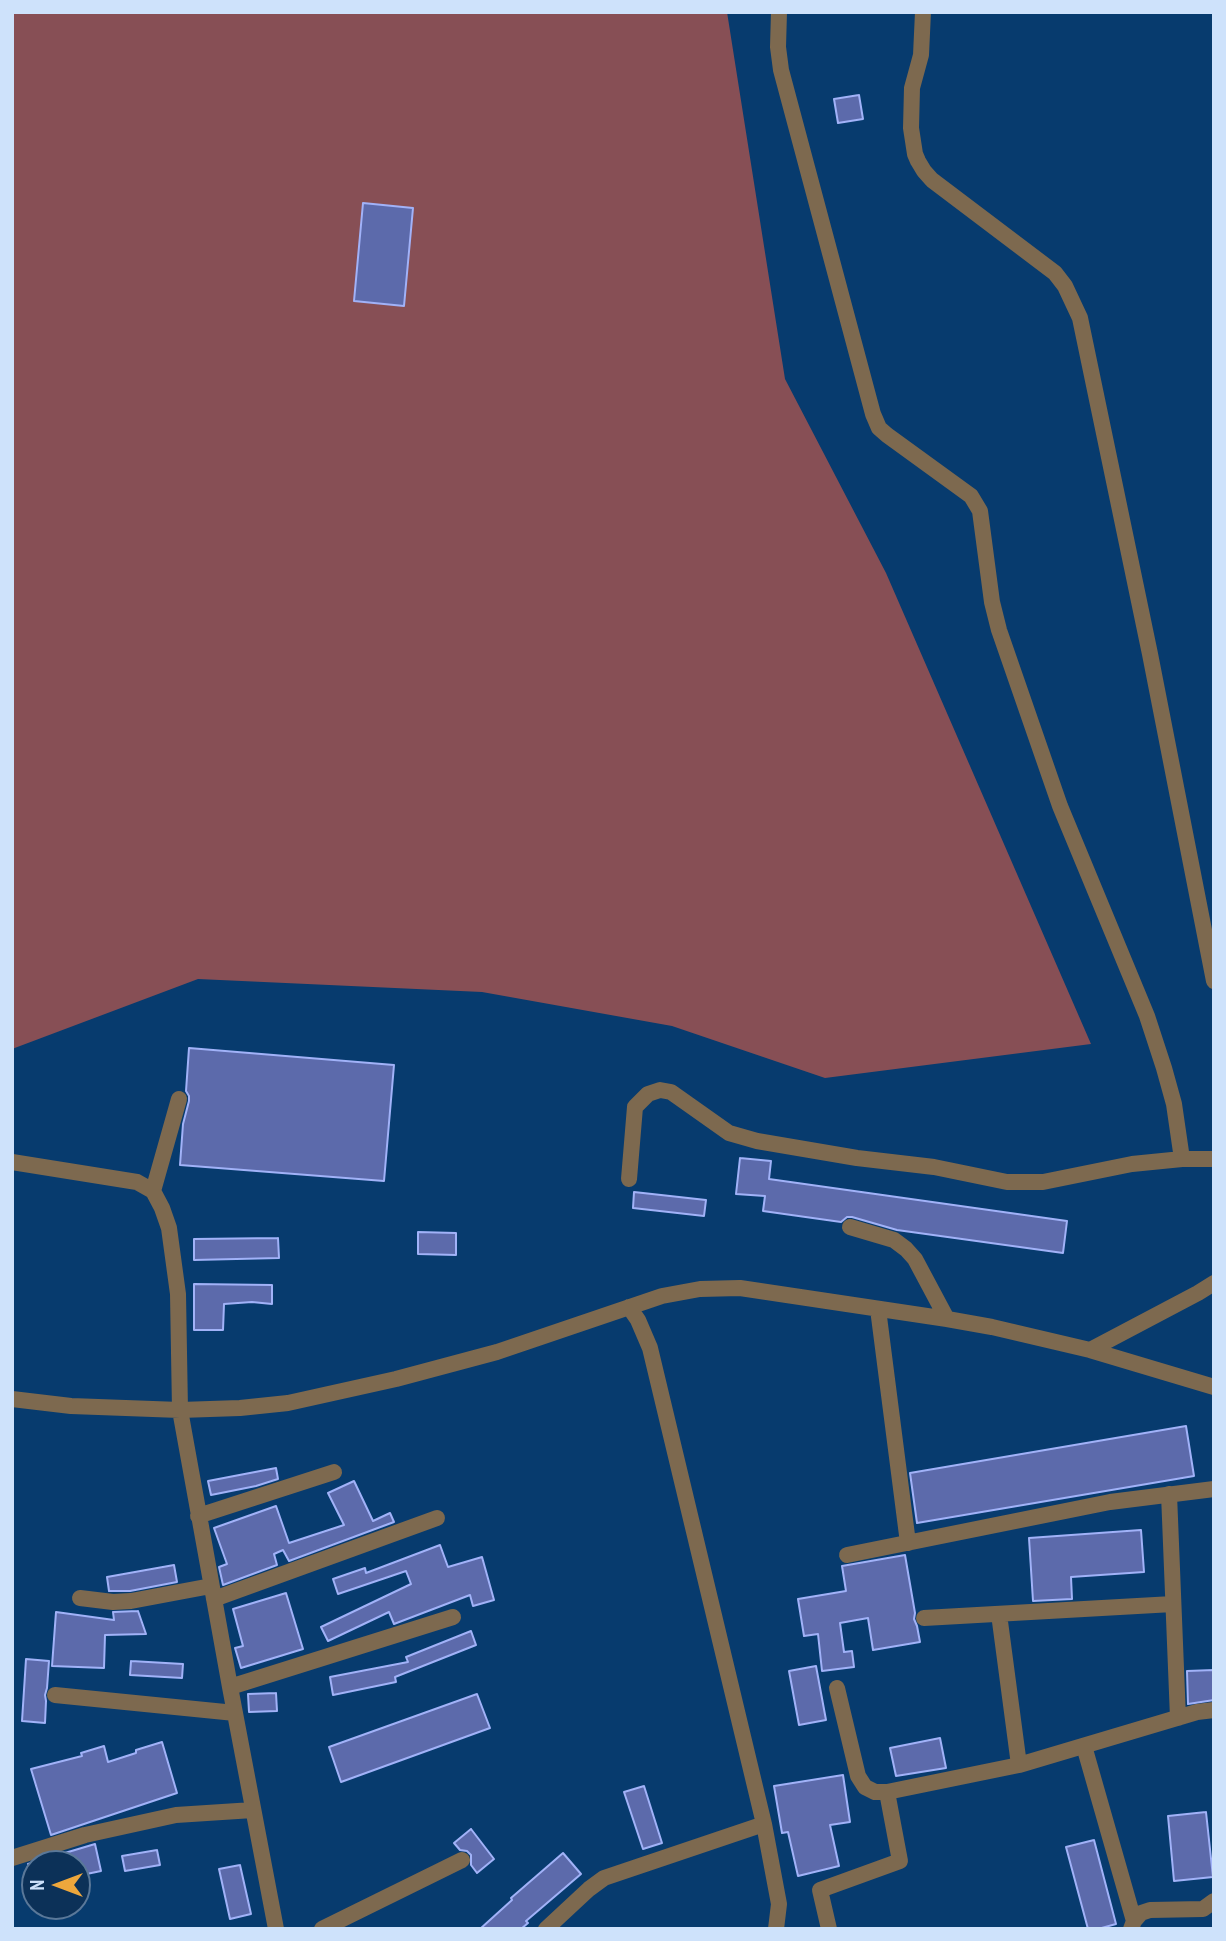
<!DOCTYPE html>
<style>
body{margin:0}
#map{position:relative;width:1226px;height:1941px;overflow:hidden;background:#073b6e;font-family:"PT Sans Narrow",sans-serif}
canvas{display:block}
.frame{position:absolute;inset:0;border:14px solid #cee2fb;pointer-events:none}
.north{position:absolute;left:21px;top:1850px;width:70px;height:70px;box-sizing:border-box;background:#0c3158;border:2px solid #5a7899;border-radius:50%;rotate:270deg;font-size:19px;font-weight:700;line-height:28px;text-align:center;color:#cee2fb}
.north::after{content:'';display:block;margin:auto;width:24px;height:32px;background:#eea73c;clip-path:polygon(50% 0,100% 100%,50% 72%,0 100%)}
</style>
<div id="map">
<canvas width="1226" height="1941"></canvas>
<div class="frame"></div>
<div class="north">N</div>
</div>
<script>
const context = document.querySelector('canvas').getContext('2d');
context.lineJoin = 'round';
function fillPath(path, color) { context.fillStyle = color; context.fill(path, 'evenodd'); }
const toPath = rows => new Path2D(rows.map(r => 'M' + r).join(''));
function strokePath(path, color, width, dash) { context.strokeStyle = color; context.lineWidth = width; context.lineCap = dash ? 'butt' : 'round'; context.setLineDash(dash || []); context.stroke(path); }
const green = toPath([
 [12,12,727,12,785,379,886,573,1091,1044,825,1078,672,1026,482,992,198,979,12,1049]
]);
const building = toPath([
 [859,95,863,119,838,123,834,99,859,95],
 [363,203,413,208,404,306,354,301,363,203],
 [189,1048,394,1065,384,1181,180,1165,183,1124,189,1101,189,1096,186,1091,189,1048],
 [740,1158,771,1161,769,1179,1067,1221,1063,1253,897,1230,852,1217,847,1217,841,1222,763,1211,765,1196,736,1194,740,1158],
 [634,1192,706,1200,704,1216,633,1208,634,1192],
 [418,1232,456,1233,456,1255,418,1254,418,1232],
 [278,1238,279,1258,194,1260,194,1239,278,1238],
 [194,1284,272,1285,272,1304,252,1302,224,1304,223,1330,194,1330,194,1284],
 [1186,1426,1194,1476,917,1523,910,1473,1186,1426],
 [276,1468,278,1479,256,1486,211,1495,208,1481,276,1468],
 [354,1481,373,1521,390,1513,394,1522,289,1561,283,1550,274,1554,277,1565,223,1585,219,1567,227,1564,214,1528,276,1506,289,1543,344,1525,328,1493,354,1481],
 [1141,1530,1144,1572,1071,1577,1072,1599,1033,1601,1029,1538,1141,1530],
 [440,1545,448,1567,482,1557,494,1600,473,1606,470,1595,394,1624,389,1612,328,1641,321,1627,411,1584,406,1571,338,1594,333,1579,365,1568,366,1573,440,1545],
 [905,1555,915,1613,914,1619,917,1626,920,1642,873,1650,868,1618,840,1623,844,1652,852,1651,854,1667,822,1671,818,1634,804,1636,798,1599,846,1591,842,1566,905,1555],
 [174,1565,177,1582,130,1591,109,1591,107,1577,174,1565],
 [286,1593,303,1649,241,1668,235,1648,243,1646,233,1609,286,1593],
 [138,1611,146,1634,105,1635,104,1668,52,1666,56,1612,114,1620,113,1612,138,1611],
 [471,1631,476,1645,395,1677,396,1682,333,1695,330,1677,408,1662,406,1657,471,1631],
 [26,1659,49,1661,47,1688,45,1695,46,1701,45,1723,22,1721,26,1659],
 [131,1661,183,1664,182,1678,130,1675,131,1661],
 [816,1666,826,1720,799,1725,789,1671,816,1666],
 [1214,1670,1214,1700,1188,1704,1187,1671,1214,1670],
 [276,1693,277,1711,249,1712,248,1694,276,1693],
 [477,1694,490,1728,341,1782,329,1747,477,1694],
 [940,1738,946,1768,896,1776,890,1748,940,1738],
 [162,1742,177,1793,51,1835,31,1769,82,1756,81,1753,104,1746,108,1762,136,1753,136,1750,162,1742],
 [843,1775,850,1822,830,1825,839,1866,798,1876,788,1832,782,1833,774,1786,843,1775],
 [644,1786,662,1843,643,1849,624,1792,644,1786],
 [1206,1812,1213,1877,1174,1881,1168,1816,1206,1812],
 [471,1829,494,1859,477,1873,471,1865,471,1855,467,1851,460,1850,454,1843,471,1829],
 [1094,1840,1116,1924,1098,1929,1088,1929,1066,1847,1094,1840],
 [95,1844,101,1871,77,1876,77,1864,28,1864,95,1844],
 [157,1850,160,1865,125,1871,122,1856,157,1850],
 [563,1853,581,1874,526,1921,528,1923,521,1929,480,1929,512,1900,511,1898,563,1853],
 [240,1865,251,1914,230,1919,219,1869,240,1865]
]);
const minor = toPath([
 [779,12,778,47,781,70,873,414,879,428,887,435,960,488,971,496,980,511,992,602,999,630,1060,806,1147,1016,1164,1068,1174,1104,1182,1159],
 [923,12,921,55,912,88,911,128,915,154,918,161,924,171,932,180,1055,273,1065,286,1080,318,1150,654,1214,981],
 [12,1162,137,1182,153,1191,162,1208,169,1228,178,1294,180,1410,230,1687,276,1929],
 [629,1179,635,1107,648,1094,660,1090,671,1092,729,1133,757,1141,857,1158,934,1167,1007,1182,1043,1182,1132,1164,1182,1159,1214,1159],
 [153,1191,179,1099],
 [850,1227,894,1240,906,1249,915,1259,947,1319],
 [629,1307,638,1320,650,1348,764,1824,779,1904,776,1929],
 [878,1309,908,1543],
 [1090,1350,1198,1293,1214,1283],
 [12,1399,71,1406,180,1410,240,1408,288,1403,396,1379,497,1352,662,1296,700,1289,740,1288,947,1319,992,1327,1090,1350,1214,1387],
 [1169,1494,1178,1718],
 [198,1516,334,1472],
 [847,1555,1110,1502,1214,1489],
 [80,1598,113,1602,131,1601,211,1586],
 [214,1599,437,1518],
 [999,1614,1019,1765],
 [924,1618,1173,1604],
 [230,1687,453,1617],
 [837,1688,858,1776,865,1787,875,1792,887,1792,1019,1765,1197,1712,1214,1710],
 [55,1695,235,1713],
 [1084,1746,1134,1921],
 [12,1858,85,1835,176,1815,253,1810],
 [322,1929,462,1860],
 [546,1929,589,1889,604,1878,764,1824],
 [829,1929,820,1890,900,1861,887,1792],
 [1131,1929,1134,1921,1141,1913,1150,1910,1203,1909,1214,1901]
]);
fillPath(green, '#874f55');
fillPath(building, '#5c6aab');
strokePath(building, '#a1b2f8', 2);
strokePath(minor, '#7d694f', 16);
</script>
